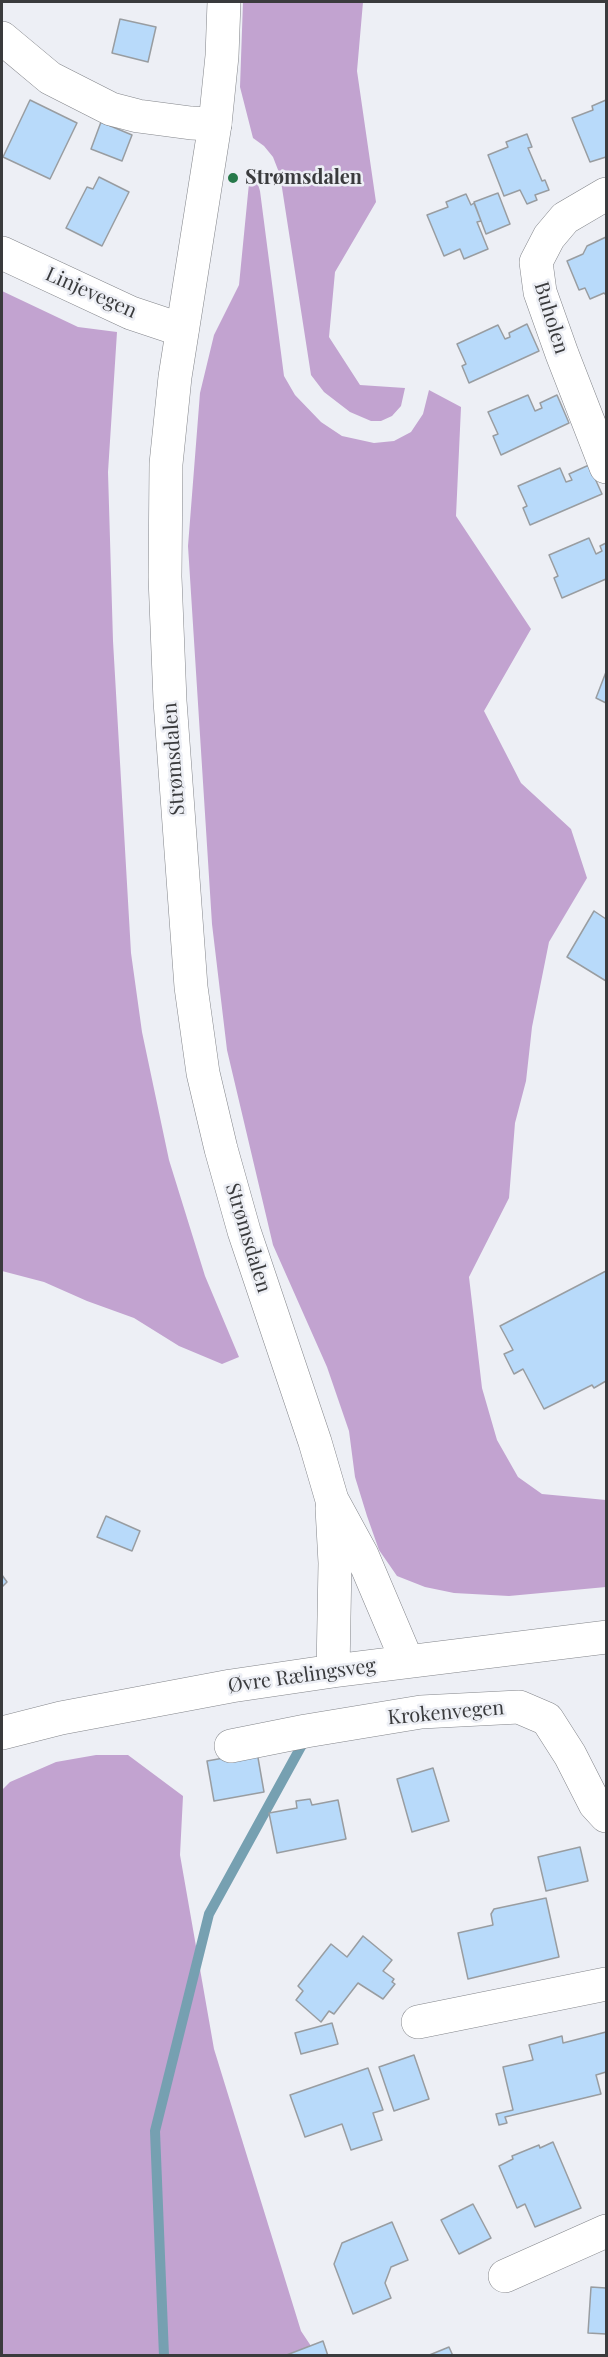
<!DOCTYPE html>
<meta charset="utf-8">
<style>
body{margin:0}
#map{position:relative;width:608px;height:2357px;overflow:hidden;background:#edeff5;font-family:"Playfair Display",serif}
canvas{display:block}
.frame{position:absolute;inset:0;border:3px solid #3a3b3d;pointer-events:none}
</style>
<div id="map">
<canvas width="608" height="2357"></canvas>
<div class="frame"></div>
</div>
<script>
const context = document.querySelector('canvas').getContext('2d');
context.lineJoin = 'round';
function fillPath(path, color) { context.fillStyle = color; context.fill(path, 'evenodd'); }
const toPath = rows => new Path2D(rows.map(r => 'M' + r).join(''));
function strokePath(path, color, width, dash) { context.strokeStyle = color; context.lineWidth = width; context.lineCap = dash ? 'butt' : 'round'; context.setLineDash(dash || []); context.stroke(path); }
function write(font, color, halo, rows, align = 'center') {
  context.font = font + ' "Playfair Display",serif'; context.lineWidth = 5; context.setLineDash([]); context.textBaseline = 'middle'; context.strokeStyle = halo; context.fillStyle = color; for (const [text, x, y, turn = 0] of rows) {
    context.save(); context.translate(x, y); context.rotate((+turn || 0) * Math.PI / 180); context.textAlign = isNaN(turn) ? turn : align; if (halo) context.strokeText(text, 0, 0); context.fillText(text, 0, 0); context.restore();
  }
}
const forest = toPath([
 [243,2,363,2,357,71,376,202,335,272,329,337,360,385,405,388,401,406,392,416,381,421,371,421,350,412,324,392,311,375,280,175,273,157,264,146,253,138,240,87],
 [250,173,256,178,260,191,284,376,295,395,321,422,342,436,374,443,394,441,411,432,423,414,429,390,461,407,456,516,531,629,484,711,521,783,571,829,587,878,549,942,532,1027,526,1081,515,1123,509,1198,469,1277,482,1388,497,1440,518,1477,542,1494,606,1500,606,1587,509,1596,454,1593,425,1587,397,1576,379,1550,367,1516,355,1477,349,1431,327,1367,273,1245,227,1050,212,924,188,546,200,393,214,335,239,285],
 [2,291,78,327,117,332,108,472,113,641,131,953,142,1032,169,1160,205,1276,239,1357,222,1364,179,1346,134,1318,87,1301,44,1282,2,1271],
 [96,1755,128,1755,183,1796,180,1855,214,2049,301,2331,317,2355,2,2356,2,1790,10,1782,56,1762]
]);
const stream = toPath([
 [164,2356,155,2131,209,1914,303,1743]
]);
const building = toPath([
 [120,19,156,27,148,62,112,53,120,19],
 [30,100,77,123,50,179,3,157,30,100],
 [606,100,606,157,590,162,572,118,593,110,592,106,606,100],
 [101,122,132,135,122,161,91,149,101,122],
 [527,134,532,147,528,148,542,181,545,180,549,190,535,195,537,200,527,204,520,190,504,196,488,155,508,147,506,142,527,134],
 [99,177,129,192,102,246,66,228,87,187,93,189,99,177],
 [498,193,510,224,486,234,474,202,498,193],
 [466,194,471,205,474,203,481,221,477,222,488,249,464,259,460,249,444,256,427,215,448,207,446,202,466,194],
 [606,237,606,295,604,293,590,299,585,288,579,290,567,261,583,254,587,246,606,237],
 [527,324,539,351,469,383,462,366,466,364,457,344,498,325,505,339,510,337,509,333,527,324],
 [528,395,535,411,542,408,540,403,557,395,569,423,501,455,493,436,498,434,488,412,528,395],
 [589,465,602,494,530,525,523,508,527,506,518,486,560,468,566,482,572,480,569,474,589,465],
 [589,538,596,554,602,551,600,546,606,543,606,579,562,598,554,578,558,576,549,555,589,538],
 [606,672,606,703,596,698,606,672],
 [594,911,606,919,606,981,567,957,594,911],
 [606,1271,606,1381,594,1388,592,1385,544,1409,523,1369,514,1374,504,1354,513,1350,500,1326,606,1271],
 [106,1516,140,1531,132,1551,97,1537,106,1516],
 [2,1575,7,1582,2,1587,2,1575],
 [257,1752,264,1792,214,1801,207,1761,257,1752],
 [433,1768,449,1821,412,1832,397,1779,433,1768],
 [310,1799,312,1805,338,1800,346,1839,277,1853,269,1813,297,1808,296,1801,310,1799],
 [580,1847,588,1881,546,1891,538,1857,580,1847],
 [546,1898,559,1957,468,1979,458,1933,493,1925,491,1914,494,1909,546,1898],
 [363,1936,392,1960,383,1971,394,1979,392,1982,395,1984,383,1999,358,1983,334,2014,329,2011,321,2022,296,2000,303,1991,298,1986,331,1944,347,1957,363,1936],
 [332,2023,338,2044,301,2054,295,2033,332,2023],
 [606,2032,606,2072,596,2075,601,2094,505,2117,507,2123,499,2125,496,2114,513,2110,503,2067,533,2060,529,2045,562,2036,563,2043,606,2032],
 [414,2055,429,2099,394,2111,379,2067,414,2055],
 [368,2068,383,2110,373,2113,382,2140,351,2150,342,2124,305,2137,290,2095,368,2068],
 [553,2142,581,2208,535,2227,525,2204,517,2208,499,2166,513,2159,512,2156,539,2145,540,2148,553,2142],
 [473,2204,491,2238,459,2254,441,2220,473,2204],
 [392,2222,408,2260,391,2267,385,2283,391,2298,353,2314,334,2264,342,2243,392,2222],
 [591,2287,606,2288,606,2334,588,2333,591,2287],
 [323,2341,328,2356,284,2356,323,2341],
 [449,2347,453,2356,427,2356,449,2347]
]);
const minor = toPath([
 [2,38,50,78,111,109,138,116,191,123,215,124],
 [606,194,565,218,549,237,536,262,540,292,562,354,606,467],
 [2,253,131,313,182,330],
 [231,1746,306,1731,421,1712,519,1707,547,1719,570,1755,595,1804,606,1816],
 [418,2022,606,1984],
 [505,2276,606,2231]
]);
const major = toPath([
 [224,2,222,56,215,124,175,377,166,464,165,577,170,701,191,987,203,1073,221,1149,244,1231,315,1442,332,1500,362,1555,407,1661],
 [332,1508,335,1563,333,1671],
 [2,1733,61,1718,231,1686,333,1671,606,1637]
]);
const markers = [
 [233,178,6,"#27794a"]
];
const poiNames = [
 ["Strømsdalen",245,178]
];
const streetNames = [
 ["Linjevegen",91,293,24],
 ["Buholen",551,318,73],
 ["Strømsdalen",174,759,-94],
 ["Strømsdalen",248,1238,73],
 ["Øvre Rælingsveg",302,1676,-8],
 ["Krokenvegen",446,1713,-5]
];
fillPath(forest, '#c2a3d0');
strokePath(stream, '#76a0b1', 10);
fillPath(building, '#b8dafa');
strokePath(building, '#999da1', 1.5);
strokePath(minor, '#83858a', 34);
strokePath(major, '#83858a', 34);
strokePath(minor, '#fff', 33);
strokePath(major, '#fff', 33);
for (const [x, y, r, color] of markers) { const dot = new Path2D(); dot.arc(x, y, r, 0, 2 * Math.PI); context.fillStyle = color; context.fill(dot); strokePath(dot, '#edeff5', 2); }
write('bold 20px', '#3a3b3d', '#edeff5', poiNames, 'left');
write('20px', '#3a3b3d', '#edeff5', streetNames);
</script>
